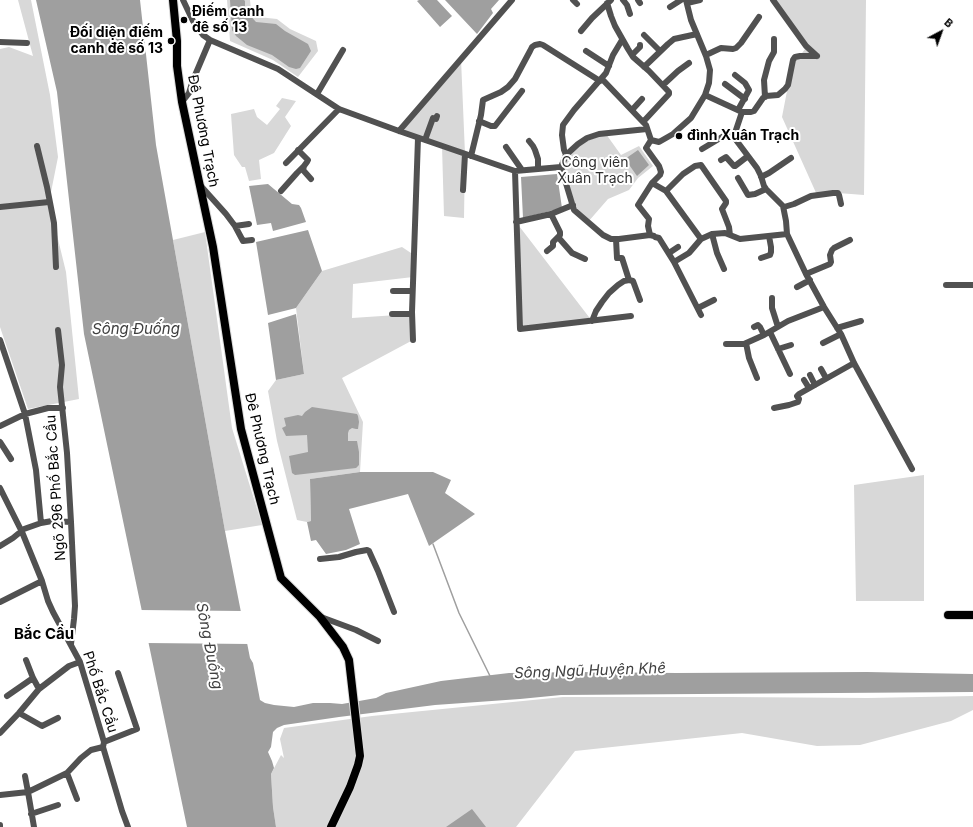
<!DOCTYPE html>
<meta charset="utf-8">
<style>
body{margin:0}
#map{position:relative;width:973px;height:827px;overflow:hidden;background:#fff;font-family:Inter,sans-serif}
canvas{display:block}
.north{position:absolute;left:921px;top:12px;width:40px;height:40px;-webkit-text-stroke:3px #fff;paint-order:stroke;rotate:41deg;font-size:11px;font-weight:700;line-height:16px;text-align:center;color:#000}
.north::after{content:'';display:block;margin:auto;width:14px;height:18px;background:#000;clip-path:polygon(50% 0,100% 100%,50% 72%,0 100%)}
</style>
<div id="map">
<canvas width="973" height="827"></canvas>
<div class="north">B</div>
</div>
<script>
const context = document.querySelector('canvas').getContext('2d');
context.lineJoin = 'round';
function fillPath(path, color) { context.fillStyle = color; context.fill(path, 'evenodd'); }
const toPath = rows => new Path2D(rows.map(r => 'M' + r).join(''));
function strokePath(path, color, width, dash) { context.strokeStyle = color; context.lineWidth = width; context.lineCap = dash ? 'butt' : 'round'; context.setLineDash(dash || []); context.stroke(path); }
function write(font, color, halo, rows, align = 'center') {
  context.font = font + ' Inter,sans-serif'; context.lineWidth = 4; context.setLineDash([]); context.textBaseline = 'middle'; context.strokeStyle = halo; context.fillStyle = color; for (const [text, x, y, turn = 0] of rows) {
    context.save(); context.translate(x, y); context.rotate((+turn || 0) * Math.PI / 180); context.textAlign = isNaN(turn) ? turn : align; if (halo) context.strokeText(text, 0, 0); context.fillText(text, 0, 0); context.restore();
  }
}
const green = toPath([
 [18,0,31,0,50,95,58,157,49,202,66,272,79,399,28,409,0,327,0,49,9,47,33,56],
 [227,0,250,0,251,9,258,17,277,19,290,29,316,41,318,51,298,77,273,60,230,41],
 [773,0,866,0,864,195,838,193,817,195,782,117,793,60,800,56,807,46],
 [461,59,465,154,464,218,444,216,442,146,399,131],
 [282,98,296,101,285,117,291,126,274,153,259,160,261,179,249,181,245,167,242,167,234,155,231,114,254,109,257,117,267,125,280,109,276,106],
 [606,134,621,155,639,146,653,166,638,178,629,190,608,199,588,222,574,210,561,167,566,155,578,144],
 [516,222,592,321,520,329],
 [205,232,232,428,262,525,225,531,173,240],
 [402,247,414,255,413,277,353,284,352,318,412,314,413,340,342,378,363,422,360,472,310,479,311,521,307,522,297,520,277,441,268,391,276,380,304,374,296,308,322,271],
 [924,475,924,601,856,601,854,485],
 [973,696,973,710,951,721,860,745,817,746,742,733,575,751,516,827,276,827,273,807,271,774,281,755,284,758,280,739,284,728,372,716,563,697,730,697,868,698]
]);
const water = toPath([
 [36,0,140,0,156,145,225,531,250,658,253,663,260,700,265,703,274,705,294,707,313,703,330,703,342,704,376,698,386,693,441,681,509,673,577,672,677,673,867,672,973,674,973,692,561,695,520,699,435,705,339,717,284,725,277,728,273,732,271,747,268,752,272,761,274,768,271,774,273,807,276,827,187,827,84,334,57,92],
 [230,0,244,0,245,1,245,10,256,22,276,24,285,31,308,44,311,51,300,68,296,69,289,67,272,55,247,45,236,36,232,30],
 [419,0,437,0,452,16,440,27,417,1],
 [445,0,499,0,491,9,493,13,477,34],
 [638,150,649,165,637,176,625,159],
 [557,174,562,208,523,218,521,177],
 [268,184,292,204,299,205,301,208,306,222,273,231,271,223,257,225,249,186],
 [308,230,322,271,296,308,268,315,256,242],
 [296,314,304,374,276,380,268,323],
 [312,407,357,414,358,416,359,422,358,429,356,429,352,428,349,430,348,433,348,441,357,441,359,452,359,465,356,468,295,475,292,473,289,456,308,452,307,435,286,436,282,428,286,426,284,418,298,415,302,416,305,412],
 [360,472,433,472,451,480,445,493,475,514,429,546,408,494,349,509,360,544,346,550,326,554,316,540,311,541,307,522,311,521,310,479],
 [472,809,486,827,446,827]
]);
const pier = toPath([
 [139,610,243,611,250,644,146,643]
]);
const stream = toPath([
 [433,544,459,613,490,676]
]);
const minor = toPath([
 [183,0,193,21,203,35,210,40,278,69,339,109,399,131,515,171,561,167,566,155,578,144,587,138,599,134,647,129],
 [573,0,577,4],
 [623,0,627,5,630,14],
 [638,0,640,3],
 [773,0,806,46,817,56],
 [607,3,611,16,615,26,628,49,633,57,649,71,669,92,669,94,643,122],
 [687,3,700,0],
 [670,7,681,0],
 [581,31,592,18,611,0],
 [644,35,660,51],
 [0,42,27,43],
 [586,51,609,66],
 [632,55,640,47,640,45],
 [706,55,721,48,733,49,736,48,741,43,759,17],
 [644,67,668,44,674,39,697,34],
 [735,75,745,83,749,90,738,110],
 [602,79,643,122,646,125,651,140],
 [725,84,745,99],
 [663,85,678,71,689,63],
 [317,94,343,50],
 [705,95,742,112,751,112,754,111,763,98,766,96,778,95,785,89,788,85,793,60,795,57,800,56,817,56],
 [765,97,764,80,769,61,774,52,774,39],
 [182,102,189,93,193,80,210,40],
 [632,110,642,99],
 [742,112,735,133,736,140,757,168,761,176,764,186,766,189,783,206,786,221,787,234,806,274,824,307,841,334,854,363,912,469],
 [479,121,491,126,495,126,522,91],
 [399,131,512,0],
 [425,140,433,118,436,119,437,116],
 [651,140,659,142,673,134,691,118,705,95,709,83,710,70,706,56,691,20,686,0],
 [529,141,533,146,535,150,538,159,538,169],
 [37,146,47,187,54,223,56,267],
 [506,147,522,170],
 [702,149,727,134,735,133],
 [298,150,308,160,307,162,304,166,303,170,311,179],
 [566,155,564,150,562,135,563,125,574,110,606,73,613,55,622,40],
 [471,156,481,115,483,100,501,92,508,87,515,79,530,51,532,47,535,45,540,44,543,45,600,81],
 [721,160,726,157,734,166,735,166,748,156],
 [286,163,339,109],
 [561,167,574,210,603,235,611,239,619,239,650,235,654,236,655,237,659,238,674,262,701,315],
 [515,171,520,329,631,316],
 [761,177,769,173,791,158],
 [738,178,748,195,755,194,766,189],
 [652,183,666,191,701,239],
 [200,185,226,214,235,226,249,224],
 [463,190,465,154],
 [281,191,297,173,304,166],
 [666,191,683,174,695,166,701,165,726,201,726,203,722,209,729,227,730,235],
 [0,207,49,202],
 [784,207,794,204,811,196,833,193,838,193,839,195,841,204],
 [516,222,551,214,573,205],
 [235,226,243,241,252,240],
 [712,234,717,253,724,269],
 [650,235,648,226,649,219,638,205,652,183,660,175,661,172,659,166,646,148,651,140],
 [558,237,572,253,585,259],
 [616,239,617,258,622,258,629,280],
 [547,251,553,246,553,242,560,235,560,232,551,214],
 [669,253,678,247],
 [761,258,770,255,771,252,771,247,769,236],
 [674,262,689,253,701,239,712,234,725,233,740,239,787,234],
 [806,274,830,264,831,262,830,255,832,250,834,248,850,240],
 [946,285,973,285],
 [797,287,810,280],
 [393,291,412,291],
 [772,298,772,308,778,327],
 [698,308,714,300],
 [392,314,412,314],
 [592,321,596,311,602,302,609,293,618,285,624,281,629,280,633,281,640,300],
 [754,327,758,325,760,327,764,335],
 [837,328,861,321],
 [58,330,62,365,60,387,67,453,71,522,75,606,74,619,71,644],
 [770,332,790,374],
 [0,340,25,414,0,426],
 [413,340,412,312,418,138],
 [746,343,749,358,757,378],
 [823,343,841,334],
 [726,344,744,344,764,335,788,321,824,307],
 [778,349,791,345],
 [821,369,826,378],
 [810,375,815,385],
 [804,380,809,388],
 [774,408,789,405,798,402,799,399,797,396,799,394,854,363],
 [0,442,11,459],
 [0,488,22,532,42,581,48,601,53,612,80,662,93,705,104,742,103,747,91,750,81,758,67,773,28,792,34,827],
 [41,523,36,470,25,414,48,408,63,408],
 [0,546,13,538,24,529,41,523,52,521,71,522],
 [320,559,339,557,356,552,367,550,369,551,378,571,394,612],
 [0,602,42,581],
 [321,617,356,630,378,641],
 [26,660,33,678,39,689],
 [7,696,33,678],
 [19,713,42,726,58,718],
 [0,733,19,713,39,689,69,666,80,662],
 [104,742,137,729,118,673],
 [103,747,122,811,128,827],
 [67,773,77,799],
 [0,795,28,792,25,776],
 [31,814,58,805],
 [0,825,0,827]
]);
const major = toPath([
 [173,0,177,41,177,66,182,102,213,247,241,429,281,578,320,617,343,647,349,660,360,756,358,765,350,787,331,827],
 [948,615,973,615]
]);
const markers = [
 [184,20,4,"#000"],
 [171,41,4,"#000"],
 [679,136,4,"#000"]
];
const poiNames = [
 ["Điếm canh",192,12],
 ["đê số 13",192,28],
 ["Đối diện điếm",163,33,"right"],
 ["canh đê số 13",163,49,"right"],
 ["đình Xuân Trạch",687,136]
];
const streetNames = [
 ["Đê Phương Trạch",203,131,79],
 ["Đê Phương Trạch",262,449,77],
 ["Ngõ 296 Phố Bắc Cầu",56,488,-94],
 ["Phố Bắc Cầu",100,692,72]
];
const parkNames = [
 ["Công viên",595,163],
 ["Xuân Trạch",595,179]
];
const waterNames = [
 ["Sông Đuống",136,329],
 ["Sông Đuống",209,646,79],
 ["Sông Ngũ Huyện Khê",590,671,-2]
];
const neighbourhoodNames = [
 ["Bắc Cầu",44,634]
];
fillPath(green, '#d8d8d8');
fillPath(water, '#9f9f9f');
fillPath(pier, '#fff');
strokePath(stream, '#9f9f9f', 1.5);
strokePath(major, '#dbdbdb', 10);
strokePath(minor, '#515151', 6);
strokePath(major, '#000', 8);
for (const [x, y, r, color] of markers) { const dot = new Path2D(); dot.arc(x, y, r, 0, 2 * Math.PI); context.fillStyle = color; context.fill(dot); strokePath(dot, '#fff', 1.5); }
write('bold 14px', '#000', '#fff', poiNames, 'left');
write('14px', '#000', '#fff', streetNames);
write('14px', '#2f2f2f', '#fff', parkNames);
write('italic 15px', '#404040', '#fff', waterNames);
write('bold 15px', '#000', '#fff', neighbourhoodNames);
</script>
